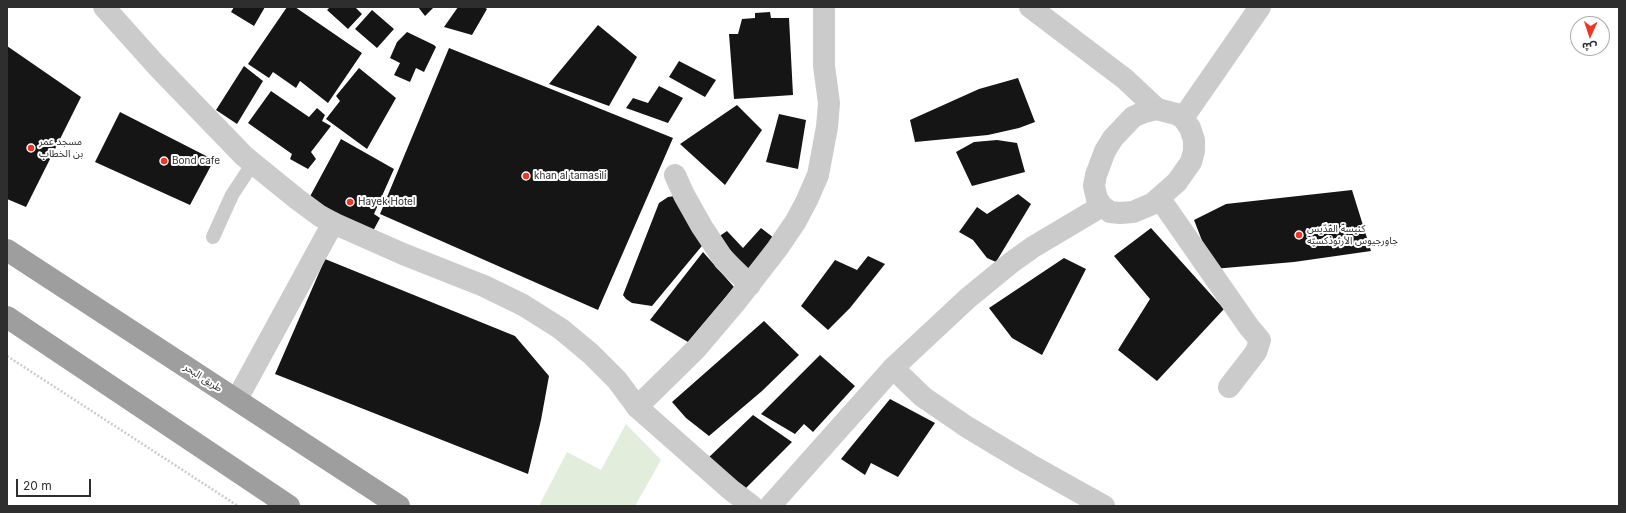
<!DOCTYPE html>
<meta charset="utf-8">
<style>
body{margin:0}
#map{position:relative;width:1626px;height:513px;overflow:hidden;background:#fff;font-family:Inter,"Noto Sans Arabic",sans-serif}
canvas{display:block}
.frame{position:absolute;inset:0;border:8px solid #2e2e2e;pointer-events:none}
.north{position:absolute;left:1570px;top:16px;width:40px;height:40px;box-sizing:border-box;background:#fff;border:1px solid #ababab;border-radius:50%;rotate:183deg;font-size:11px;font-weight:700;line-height:16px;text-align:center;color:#2e2e2e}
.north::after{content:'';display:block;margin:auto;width:14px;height:18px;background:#f23423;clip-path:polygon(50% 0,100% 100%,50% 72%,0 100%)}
.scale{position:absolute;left:16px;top:479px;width:75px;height:18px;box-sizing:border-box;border:2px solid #2e2e2e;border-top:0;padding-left:5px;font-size:12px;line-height:14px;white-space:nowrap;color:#2e2e2e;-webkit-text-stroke:3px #fff;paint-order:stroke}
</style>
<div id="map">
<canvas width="1626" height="513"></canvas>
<div class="frame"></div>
<div class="north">ش</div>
<div class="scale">20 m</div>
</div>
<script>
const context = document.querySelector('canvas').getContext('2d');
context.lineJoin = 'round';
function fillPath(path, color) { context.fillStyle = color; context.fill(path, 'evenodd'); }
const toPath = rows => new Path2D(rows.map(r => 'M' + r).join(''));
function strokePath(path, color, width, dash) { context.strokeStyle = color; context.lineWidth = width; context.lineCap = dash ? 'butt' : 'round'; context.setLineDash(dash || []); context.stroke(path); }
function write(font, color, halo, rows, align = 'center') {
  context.font = font + ' Inter,"Noto Sans Arabic",sans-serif'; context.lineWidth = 4; context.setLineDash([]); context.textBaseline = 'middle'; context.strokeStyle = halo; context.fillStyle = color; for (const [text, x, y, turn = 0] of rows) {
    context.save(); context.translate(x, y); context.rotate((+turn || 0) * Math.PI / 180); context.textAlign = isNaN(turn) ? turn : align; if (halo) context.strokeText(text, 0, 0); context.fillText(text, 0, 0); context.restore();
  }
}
const green = toPath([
 [626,424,661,460,635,506,539,506,567,452,601,470]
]);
const building = toPath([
 [234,7,252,8,252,7,265,7,254,26,231,12],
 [287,7,295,7,362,53,328,103,300,81,296,88,273,72,269,78,248,64],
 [330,7,355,7,362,14,348,29,327,10],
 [418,7,434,7,425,16],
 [458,7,484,7,487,9,472,35,444,27],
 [372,10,394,29,377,48,355,29],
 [770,12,771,18,789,18,793,95,734,99,729,34,738,34,742,19,755,18,755,13],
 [598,25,637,57,609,106,549,84],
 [407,32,434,45,436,47,424,72,416,68,410,82,394,75,400,63,390,58,397,42],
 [7,46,81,97,26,207,7,199],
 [449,48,673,138,598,310,380,214],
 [679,61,716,80,705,97,669,77],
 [244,66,263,81,237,124,216,110],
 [359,68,396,98,367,149,326,119,340,101,336,96],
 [1018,78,1035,122,1019,128,988,135,915,142,910,120,979,89],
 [659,86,683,98,668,123,626,108,633,98,648,103],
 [271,91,309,117,317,108,325,115,322,121,331,126,311,152,316,159,308,169,290,159,292,154,248,123],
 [737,105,762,130,725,185,680,144],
 [120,112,214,160,190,205,95,162],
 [779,114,806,120,798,169,766,162],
 [341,139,394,169,374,214,380,218,372,233,307,202],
 [997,140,1017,143,1025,172,972,186,956,152,974,142],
 [1352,190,1371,251,1294,262,1213,269,1194,220,1226,204],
 [1018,194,1031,204,996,262,987,258,973,240,959,232,977,207,987,214],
 [675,196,706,241,652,306,632,303,626,299,623,295,659,203,668,197],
 [761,228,774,238,749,270,718,237,727,231,743,248],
 [1151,228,1224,309,1157,381,1118,350,1150,299,1114,256],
 [703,252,734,287,688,342,650,320],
 [868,256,885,264,850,308,828,330,801,306,835,260,857,270],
 [1064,258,1086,269,1042,355,1012,338,989,308],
 [325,259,515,336,549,376,541,420,528,474,275,374],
 [764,321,799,355,762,391,709,436,686,418,672,402],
 [820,355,855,386,813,432,804,424,795,434,761,414],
 [890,399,935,423,898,477,871,463,865,475,841,459],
 [753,415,792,442,746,488,706,460]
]);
const path = toPath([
 [7,356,238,506]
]);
const service = toPath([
 [213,237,232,195,253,163]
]);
const minor = toPath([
 [1030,7,1125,79,1157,109],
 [675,175,684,195,702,227,724,260,750,285],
 [1160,199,1249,327,1260,340,1256,352,1229,387],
 [893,368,923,397,967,427,1027,463,1104,506],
 [237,399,333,223],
 [637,407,696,349,735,303,777,249,796,221,807,200,818,175,827,127,829,103,824,66,824,7]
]);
const tertiary = toPath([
 [104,7,156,65,244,156,297,199,320,216,333,223,403,254,484,286,523,305,561,329,591,354,617,380,637,407,731,490,752,506],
 [1157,109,1176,114,1183,118,1190,128,1194,140,1194,151,1191,162,1177,182,1152,204,1133,212,1120,213,1110,212,1102,206,1097,199,1094,186,1096,175,1105,151,1113,138,1133,117,1144,112,1157,109],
 [1183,118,1260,7],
 [770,506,893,368,968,298,1012,262,1033,247,1102,206]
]);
const trunk = toPath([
 [7,250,399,506],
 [7,317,289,506]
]);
const markers = [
 [31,148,4,"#f23423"],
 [164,161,4,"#f23423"],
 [526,176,4,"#f23423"],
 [350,202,4,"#f23423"],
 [1299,235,4,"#f23423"]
];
const poiNames = [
 ["مسجد عمر",39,142],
 ["بن الخطاب",39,154],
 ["Bond cafe",172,161],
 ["khan al tamasili",534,176],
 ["Hayek Hotel",358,202],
 ["كنيسة القدّيس",1307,229],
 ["جاورجيوس الأرثوذكسيّة",1307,241]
];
const streetNames = [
 ["طريق البحر",203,378,33]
];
fillPath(green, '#e2eddb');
fillPath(building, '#151515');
strokePath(path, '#cbcbcb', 2.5, [2, 2]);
strokePath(service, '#cbcbcb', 14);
strokePath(minor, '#cbcbcb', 22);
strokePath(tertiary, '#cbcbcb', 22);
strokePath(trunk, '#9e9e9e', 22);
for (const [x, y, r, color] of markers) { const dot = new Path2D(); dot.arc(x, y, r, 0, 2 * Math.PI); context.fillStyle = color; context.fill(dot); strokePath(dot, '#fff', 1.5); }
write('10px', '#2e2e2e', '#fff', poiNames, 'left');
write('10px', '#2e2e2e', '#fff', streetNames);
</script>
